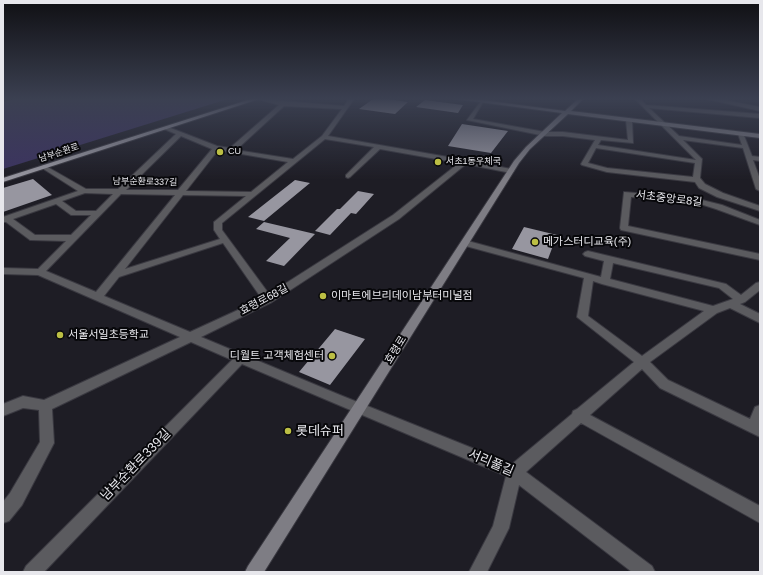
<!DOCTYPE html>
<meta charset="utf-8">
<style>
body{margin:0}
#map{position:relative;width:763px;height:575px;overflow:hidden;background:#1e1d25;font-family:Arial,sans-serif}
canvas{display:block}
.frame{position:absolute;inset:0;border:4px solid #e7e7ec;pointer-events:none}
</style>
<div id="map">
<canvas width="763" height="575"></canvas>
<div class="frame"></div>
</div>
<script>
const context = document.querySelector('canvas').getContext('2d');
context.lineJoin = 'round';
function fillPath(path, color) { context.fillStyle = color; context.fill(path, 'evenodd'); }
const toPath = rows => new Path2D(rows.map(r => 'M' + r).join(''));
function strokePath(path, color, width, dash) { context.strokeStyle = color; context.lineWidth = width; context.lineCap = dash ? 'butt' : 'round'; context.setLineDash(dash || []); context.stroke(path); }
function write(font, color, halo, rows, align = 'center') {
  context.font = font + ' Arial,"Noto Sans KR",sans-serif'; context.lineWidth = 4; context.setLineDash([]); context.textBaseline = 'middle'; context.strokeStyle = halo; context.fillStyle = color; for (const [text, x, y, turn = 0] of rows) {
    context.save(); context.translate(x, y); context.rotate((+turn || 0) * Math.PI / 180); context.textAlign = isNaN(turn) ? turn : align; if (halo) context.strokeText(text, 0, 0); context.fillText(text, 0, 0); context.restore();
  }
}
const green = toPath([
 [15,99,228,99,3,169,3,102]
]);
const building = toPath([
 [373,99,388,99,408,102,395,114,359,109],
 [425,100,463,105,458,113,416,107],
 [462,124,508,131,491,153,448,146],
 [33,179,52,195,3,212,3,188],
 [295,180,310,183,264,221,248,217],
 [358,191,374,194,356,214,351,213,330,235,315,231,337,209,340,209],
 [264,222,315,234,284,266,266,261,290,238,256,229],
 [524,227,557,235,548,259,512,249],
 [335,329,365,339,330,385,299,372]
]);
const street = toPath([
 [257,99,344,106,349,99,354,99,328,136,465,160,511,169,514,171,511,173,466,164,399,219,272,302,201,337,340,395,512,464,572,414,573,411,577,409,634,362,577,317,584,278,462,245,461,243,462,241,468,241,601,277,604,261,585,256,583,254,585,252,588,251,726,284,741,295,756,283,760,282,760,290,745,302,740,304,760,314,760,323,730,308,717,313,650,362,668,380,750,419,755,407,760,405,760,437,660,388,642,369,590,415,760,506,760,523,581,423,526,472,652,566,655,572,632,572,519,485,509,528,487,572,469,572,493,526,506,476,242,364,44,572,23,572,26,566,232,360,191,342,52,409,54,443,22,505,9,521,3,523,3,502,10,493,40,442,39,410,23,408,3,416,3,404,23,396,44,400,180,337,38,275,3,274,3,268,38,269,66,241,30,240,6,222,3,222,3,217,78,191,42,168,42,166,44,165,86,189,118,189,176,134,164,129,164,127,168,127,217,146,230,148,279,105,257,99],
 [284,106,342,109,322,136,293,159,236,150,284,106],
 [181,136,212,149,178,190,126,190,181,136],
 [325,139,374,147,346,175,346,177,348,178,350,177,380,149,459,163,393,215,269,294,222,230,222,223,325,139],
 [218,150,288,162,251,192,186,191,218,150],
 [85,193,113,194,96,211,76,211,62,201,85,193],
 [121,194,175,195,96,292,46,271,121,194],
 [183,195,246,196,214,222,214,230,220,239,125,269,183,195],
 [56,204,71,215,91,215,71,235,35,235,13,219,56,204],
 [223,243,262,299,190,332,104,296,119,277,223,243],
 [613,263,719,288,733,299,713,306,610,279,613,263],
 [593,281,602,284,704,311,642,356,588,316,593,281],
 [635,99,640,99,646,105,760,114,760,118,649,108,679,136,742,145,738,134,743,133,752,156,760,157,760,161,753,160,760,179,760,191,756,189,743,148,683,140,702,159,700,178,705,184,723,193,760,206,760,211,717,197,699,188,695,182,607,172,582,165,581,164,595,140,563,136,545,136,467,120,481,101,483,102,473,119,545,132,563,132,628,140,626,120,629,118,632,120,633,143,601,140,598,145,696,160,635,99],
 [596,148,695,163,693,177,607,168,588,163,596,148],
 [707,99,719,99,760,107,760,111,707,99],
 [624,192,694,198,722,205,760,220,760,225,716,209,694,202,631,197,628,226,760,254,760,260,621,230,620,228,624,192]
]);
const secondary = toPath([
 [456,99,474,99,565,111,578,99,583,99,571,111,760,134,760,138,568,114,530,149,519,163,264,572,245,572,248,566,514,161,526,147,562,113,456,99]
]);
const primary = toPath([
 [251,99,259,99,3,182,3,178,251,99]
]);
const markers = [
 [220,152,4,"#bcbf44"],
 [438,162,4,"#bcbf44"],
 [535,242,4,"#bcbf44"],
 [323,296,4,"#bcbf44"],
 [60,335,4,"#bcbf44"],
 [332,356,4,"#bcbf44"],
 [288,431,4,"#bcbf44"]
];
const farPoinames = [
 ["CU",228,152],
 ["서초1동우체국",446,162]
];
const farStreetnames = [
 ["남부순환로",59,153,-18],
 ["남부순환로337길",145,182,1]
];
const streetNames = [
 ["서초중앙로8길",669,199,7],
 ["효령로68길",264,300,-28],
 ["효령로",396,350,-58]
];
const poiNames = [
 ["메가스터디교육(주)",543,242],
 ["이마트에브리데이남부터미널점",331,296],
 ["서울서일초등학교",68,335],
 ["디월트 고객체험센터",324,356,"right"]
];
const nearPoinames = [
 ["롯데슈퍼",296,431]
];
const nearStreetnames = [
 ["서리풀길",491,463,23],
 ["남부순환로339길",136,465,-46]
];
fillPath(green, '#3c3361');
fillPath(building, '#9796a0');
strokePath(street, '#3a3941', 2);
strokePath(secondary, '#3a3941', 2);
strokePath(primary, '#3a3941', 2);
fillPath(street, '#5b5b5f');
fillPath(secondary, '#7e7d84');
fillPath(primary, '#9998a1');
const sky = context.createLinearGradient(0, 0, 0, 180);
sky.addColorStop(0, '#101014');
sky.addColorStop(0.55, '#3b4051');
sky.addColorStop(1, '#3b405100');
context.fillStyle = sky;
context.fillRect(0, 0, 763, 180);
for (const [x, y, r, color] of markers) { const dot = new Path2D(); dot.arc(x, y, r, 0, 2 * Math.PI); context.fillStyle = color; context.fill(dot); strokePath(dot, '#08080b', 1.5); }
write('9px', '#e7e7ec', '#08080b', farPoinames, 'left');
write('9px', '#e7e7ec', '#08080b', farStreetnames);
write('11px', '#e7e7ec', '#08080b', streetNames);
write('11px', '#e7e7ec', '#08080b', poiNames, 'left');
write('13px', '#e7e7ec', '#08080b', nearPoinames, 'left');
write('13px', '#e7e7ec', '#08080b', nearStreetnames);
</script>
